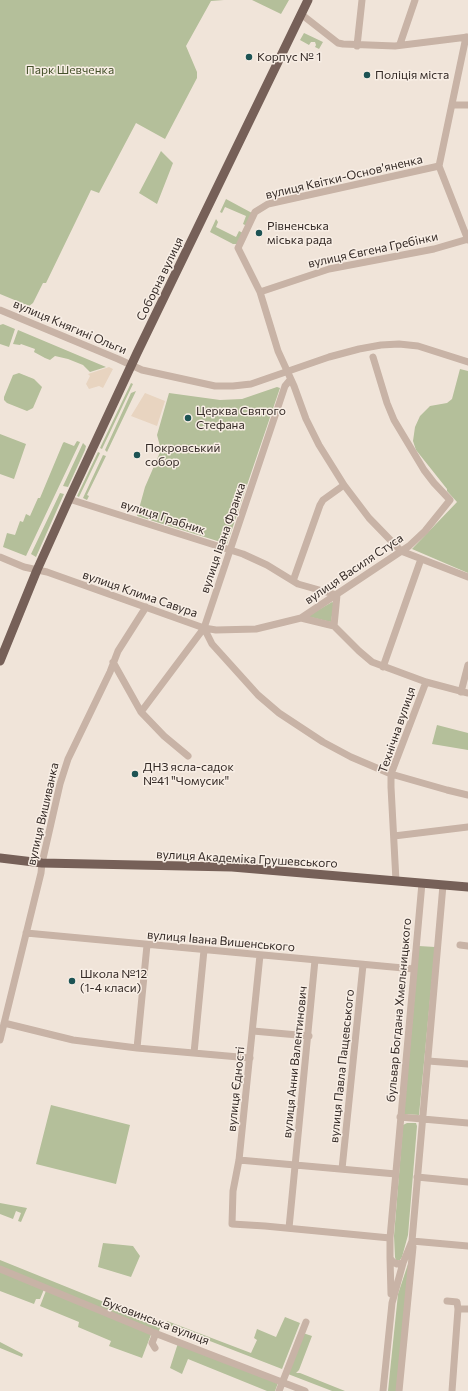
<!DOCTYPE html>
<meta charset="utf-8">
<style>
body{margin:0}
canvas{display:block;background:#f0e4d9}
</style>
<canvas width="468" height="1391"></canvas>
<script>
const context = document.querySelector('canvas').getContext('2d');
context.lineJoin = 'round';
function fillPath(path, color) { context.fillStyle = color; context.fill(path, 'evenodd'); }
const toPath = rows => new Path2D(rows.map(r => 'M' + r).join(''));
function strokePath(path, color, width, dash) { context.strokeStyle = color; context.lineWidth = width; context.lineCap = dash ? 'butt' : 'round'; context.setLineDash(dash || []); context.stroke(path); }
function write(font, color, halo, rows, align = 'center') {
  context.font = font + ' Commissioner,sans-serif'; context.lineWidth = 3; context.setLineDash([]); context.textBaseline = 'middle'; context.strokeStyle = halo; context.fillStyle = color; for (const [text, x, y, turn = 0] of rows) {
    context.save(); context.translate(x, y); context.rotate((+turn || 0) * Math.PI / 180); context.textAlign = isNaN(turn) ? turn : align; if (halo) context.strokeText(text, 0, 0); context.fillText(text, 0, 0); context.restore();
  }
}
const green = toPath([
 [0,0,224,0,211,1,186,46,197,72,197,78,165,139,136,123,99,193,91,190,46,283,43,283,33,303,29,306,0,294],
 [252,0,289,0,281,14],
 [304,33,323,42,319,49,315,47,316,45,315,42,311,42,309,45,300,40],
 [161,151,173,163,157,204,139,193],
 [226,199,252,213,247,226,243,224,246,216,225,207,222,213,220,212],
 [216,219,218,222,216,227,236,237,239,231,243,233,237,244,233,244,210,232],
 [3,324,15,329,9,347,0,344,0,325],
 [18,330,106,367,90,372,83,365,68,359,55,356,50,360,45,358,34,352,35,349,21,344,20,345,13,344],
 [460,369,468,371,468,573,412,549,457,502,447,491,447,489,416,450,413,441,415,427,420,416,430,406,447,403,452,399],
 [19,373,34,379,42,387,33,408,27,411,7,403,4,400,4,397,13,375],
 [131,383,133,384,102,449,100,448],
 [277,387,280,388,227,544,137,516,145,487,161,450,157,435,169,393,220,400,242,399],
 [136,391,107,452,105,450,131,393],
 [0,434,26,444,14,479,0,474],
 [77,441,80,442,26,556,3,547,7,533,15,535,20,521,23,522,26,514,30,516,38,498,40,498,63,443,64,442,74,446],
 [83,443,86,446,85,450,68,487,63,486],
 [98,452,100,453,79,497,77,496],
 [103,455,106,456,87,495,89,496,87,500,83,498],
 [60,493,64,494,36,557,31,554],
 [332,602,334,603,331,622,310,617,310,615],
 [437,725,468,733,468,750,432,744],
 [419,946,435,947,419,1115,404,1114],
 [51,1105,130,1125,116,1184,36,1164],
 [407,1123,416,1123,417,1126,408,1235,402,1257,400,1260,396,1261,395,1257,394,1236,403,1125],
 [0,1203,27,1208,21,1222,18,1221,21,1213,16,1211,13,1219,0,1214],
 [103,1243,133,1246,140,1256,131,1277,98,1267],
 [413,1249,397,1391,388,1391,398,1294],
 [0,1260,161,1325,158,1334,152,1332,142,1358,109,1346,111,1341,78,1327,79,1322,40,1306,47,1288,45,1287,40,1299,36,1299,34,1304,0,1291],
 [285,1317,300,1323,282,1369,166,1324,167,1321,251,1353,257,1340,254,1338,257,1329,276,1337],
 [303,1333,312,1336,299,1370,296,1373,300,1373,345,1391,332,1391,288,1374],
 [0,1342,23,1354,22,1357,0,1348],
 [178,1343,278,1383,275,1391,267,1391,188,1359,182,1374,170,1368]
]);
const plaza = toPath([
 [109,367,113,369,103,388,99,386,89,389,86,384,90,376,88,374],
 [145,393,165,401,157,426,131,416]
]);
const minor = toPath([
 [301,14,338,43,343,44,395,46,468,37],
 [466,37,439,166,468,240],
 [400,44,415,0],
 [357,46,362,0],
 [452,105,468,105],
 [439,166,268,204,255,212,238,248,260,292,278,351,294,386,306,419,319,445,344,485,369,518,401,551,468,577],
 [260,292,329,269,434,249,468,239],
 [0,310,118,359,142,370,215,386,233,386,251,384,329,357,359,349,381,345,399,344,418,346,468,362],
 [69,499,243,554,267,565,298,584,337,595],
 [0,557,24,567,47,572,204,628,216,630,256,629,301,618,334,626,359,651,372,662,426,682,468,693],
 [293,581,320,505,323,500,344,485],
 [301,618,409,546,425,531,450,500,434,483,424,470,394,420,387,403,373,357],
 [334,626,337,595],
 [204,628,212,644,258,695,279,713,323,742,351,757,391,774,447,790,468,795],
 [113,662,141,712,164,736,188,756],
 [383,667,421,559],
 [461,692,468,665],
 [141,712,204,628,285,386,290,380],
 [394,836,468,827],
 [396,881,391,787,391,774,426,682],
 [422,883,390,1238,390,1258,393,1262,397,1264,403,1263,412,1241,443,885],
 [26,933,414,969],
 [460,945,468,946],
 [260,955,239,1160,233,1191,232,1224,265,1226,390,1238],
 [4,1023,73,1040,137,1048,250,1058],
 [253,1031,309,1036],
 [0,1040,41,873,42,863,60,784,68,759,110,672,118,651,146,607],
 [137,1048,147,945],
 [194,1053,204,950],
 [428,1061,468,1064],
 [400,1117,468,1123],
 [239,1160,396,1174],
 [342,1169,363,965],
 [417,1177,468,1182],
 [289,1228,315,960],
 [412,1241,468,1246],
 [390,1258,391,1294],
 [0,1269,152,1332,305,1391],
 [447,1301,457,1302,458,1309,468,1309],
 [155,1348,152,1343,156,1333],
 [279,1391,306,1322],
 [383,1391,392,1303,403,1263],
 [399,1391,413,1247],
 [452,1391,458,1309]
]);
const major = toPath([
 [0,661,37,570,69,499,137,353,308,0],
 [0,858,42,863,232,867,468,887]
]);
const markers = [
 [249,57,4,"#1d5354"],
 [367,75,4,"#1d5354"],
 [259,233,4,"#1d5354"],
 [188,418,4,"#1d5354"],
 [137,455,4,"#1d5354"],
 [135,774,4,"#1d5354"],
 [72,981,4,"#1d5354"]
];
const poiNames = [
 ["Корпус № 1",257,57],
 ["Поліція міста",375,75],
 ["Рівненська",267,226],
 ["міська рада",267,240],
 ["Церква Святого",196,411],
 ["Стефана",196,425],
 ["Покровський",145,448],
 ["собор",145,462],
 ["ДНЗ ясла-садок",143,767],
 ["№41 \"Чомусик\"",143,781],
 ["Школа №12",80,974],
 ["(1-4 класи)",80,988]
];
const parkNames = [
 ["Парк Шевченка",70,70]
];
const streetNames = [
 ["вулиця Квітки-Основʼяненка",344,177,-13],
 ["вулиця Євгена Гребінки",373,250,-12],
 ["Соборна вулиця",160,279,-64],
 ["вулиця Княгині Ольги",70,327,23],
 ["вулиця Грабник",163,517,18],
 ["вулиця Івана Франка",223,538,-71],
 ["вулиця Василя Стуса",354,569,-34],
 ["вулиця Клима Савура",140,594,19],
 ["Технічна вулиця",397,730,-71],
 ["вулиця Вишиванка",43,814,-77],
 ["вулиця Академіка Грушевського",247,859,3],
 ["вулиця Івана Вишенського",221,941,5],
 ["бульвар Богдана Хмельницького",399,1010,-85],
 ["вулиця Анни Валентинович",295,1062,-84],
 ["вулиця Павла Пащевського",342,1066,-84],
 ["вулиця Єдності",236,1089,-84],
 ["Буковинська вулиця",156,1321,21]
];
fillPath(green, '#b4bf9a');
fillPath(plaza, '#e8d4c0');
strokePath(minor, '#c8b3a6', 7);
strokePath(major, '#766058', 9);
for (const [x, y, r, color] of markers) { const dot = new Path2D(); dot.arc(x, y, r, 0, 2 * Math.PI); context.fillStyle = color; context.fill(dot); strokePath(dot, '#f8eee5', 1.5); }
write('12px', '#342a26', '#f8eee5', poiNames, 'left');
write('12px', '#45512b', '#f8eee5', parkNames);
write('12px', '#342a26', '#f8eee5', streetNames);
</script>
